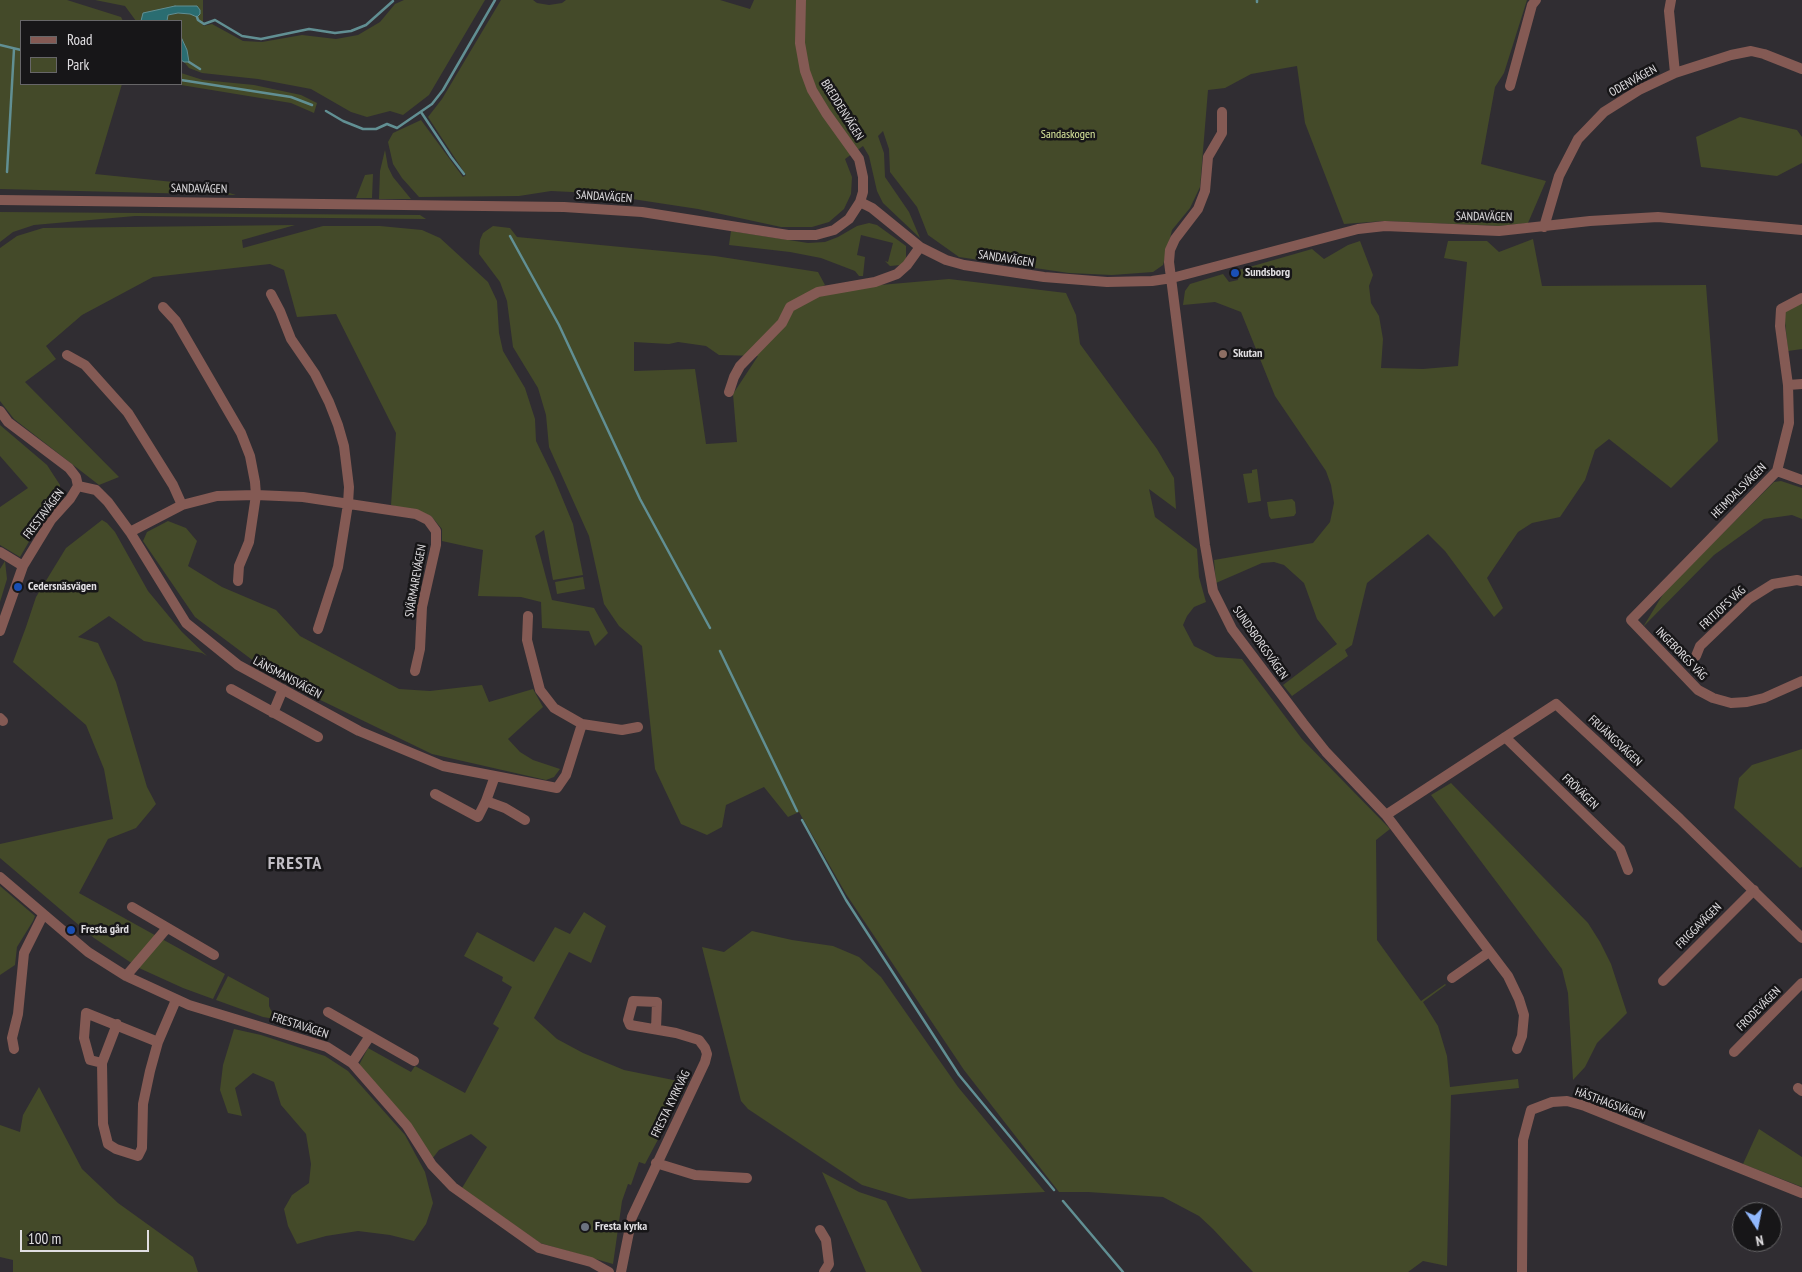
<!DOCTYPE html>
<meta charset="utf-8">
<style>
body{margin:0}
#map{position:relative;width:1802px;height:1272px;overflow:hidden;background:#302d32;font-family:"PT Sans Narrow",sans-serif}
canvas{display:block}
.legend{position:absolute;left:20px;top:20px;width:162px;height:65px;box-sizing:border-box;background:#171618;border:1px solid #676668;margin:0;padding:6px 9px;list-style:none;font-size:15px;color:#e0dee1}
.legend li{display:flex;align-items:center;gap:10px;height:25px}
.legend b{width:25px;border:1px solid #676668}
.north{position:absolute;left:1732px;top:1202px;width:50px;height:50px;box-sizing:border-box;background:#171618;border:1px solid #676668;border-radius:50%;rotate:169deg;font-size:14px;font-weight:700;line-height:20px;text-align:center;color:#e0dee1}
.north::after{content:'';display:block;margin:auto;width:18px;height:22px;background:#91b8fd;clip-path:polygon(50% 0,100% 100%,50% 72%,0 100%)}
.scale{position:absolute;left:20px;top:1230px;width:129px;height:22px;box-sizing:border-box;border:2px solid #e0dee1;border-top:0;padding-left:6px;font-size:15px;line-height:18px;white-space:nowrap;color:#e0dee1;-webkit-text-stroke:4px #171618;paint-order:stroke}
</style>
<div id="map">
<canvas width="1802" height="1272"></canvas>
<ul class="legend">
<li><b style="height:6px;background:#845a54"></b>Road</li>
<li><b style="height:14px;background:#444a29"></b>Park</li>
</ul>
<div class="north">N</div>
<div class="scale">100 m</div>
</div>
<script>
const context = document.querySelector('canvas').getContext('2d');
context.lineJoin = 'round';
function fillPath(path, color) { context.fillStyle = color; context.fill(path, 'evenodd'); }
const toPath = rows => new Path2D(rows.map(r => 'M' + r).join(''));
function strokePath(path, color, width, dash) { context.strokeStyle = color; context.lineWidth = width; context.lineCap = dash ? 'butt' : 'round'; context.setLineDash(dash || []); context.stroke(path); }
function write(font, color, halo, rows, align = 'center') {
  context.font = font + ' "PT Sans Narrow",sans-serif'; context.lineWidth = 5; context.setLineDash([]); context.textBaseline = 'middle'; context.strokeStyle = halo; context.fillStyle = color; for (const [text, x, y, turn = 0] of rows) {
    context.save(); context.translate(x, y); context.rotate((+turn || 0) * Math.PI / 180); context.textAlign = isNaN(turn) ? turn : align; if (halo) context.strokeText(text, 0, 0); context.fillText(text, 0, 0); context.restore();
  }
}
const green = toPath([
 [0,0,67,0,121,17,123,21,21,21,21,84,122,84,95,174,203,185,236,195,0,189],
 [95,0,203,0,203,26,212,24,243,41,262,42,302,35,336,39,358,35,380,22,395,4,404,0,485,0,429,95,403,115,390,111,367,117,351,112,311,89,258,79,202,73,189,68,184,62,189,62,187,50,181,37,181,21,167,21,168,15,178,13,200,14,200,10,197,6,143,13,141,21,136,21,125,6],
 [501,0,533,0,537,3,549,5,562,3,566,0,720,0,750,9,754,0,1527,0,1504,73,1495,87,1481,164,1546,181,1528,223,1499,226,1384,221,1344,224,1305,123,1297,66,1251,74,1225,88,1208,90,1200,187,1190,208,1172,230,1163,265,1153,272,1112,275,1069,273,959,257,928,235,917,207,890,172,889,149,883,131,878,136,884,153,885,177,909,212,920,238,883,203,877,191,869,156,863,146,845,159,852,177,851,194,844,209,829,222,812,227,781,227,698,209,593,193,551,191,519,196,419,197,402,178,393,164,388,142,393,133,421,120,463,177,466,175,428,117,442,99],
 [181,73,203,80,254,85,301,95,317,103,314,113,291,103,175,84,181,84],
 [1740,117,1797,130,1802,137,1802,163,1777,176,1701,167,1696,137],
 [385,150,388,167,393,177,411,199,379,199,380,171],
 [373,174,372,198,356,198,365,175],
 [0,212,420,215,426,219,135,216,34,225,13,232,0,242],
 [869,223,877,225,906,246,906,259,901,265,890,266,885,261,888,262,893,243,861,235,857,255,865,257,863,276,859,276,855,271,821,258,790,252,729,245,731,231,808,243,825,242,838,237,857,226],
 [295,225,242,240,243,248,323,226,380,226,422,230,440,238,488,282,497,301,499,333,503,351,525,388,535,419,536,441,554,478,573,524,583,575,553,580,544,530,535,536,552,600,594,608,608,633,595,646,589,631,542,628,541,602,521,597,478,596,483,550,442,541,442,529,431,516,391,505,396,433,336,314,297,317,284,270,270,264,153,277,82,315,46,346,56,359,25,382,119,477,99,485,14,419,0,401,0,248,17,236,43,228],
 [493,226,510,228,517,237,715,256,818,272,825,285,794,301,857,287,949,279,1066,293,1076,315,1080,344,1157,449,1174,478,1176,509,1149,489,1155,517,1197,549,1199,577,1206,602,1194,607,1187,616,1183,625,1194,646,1216,657,1242,659,1302,739,1390,829,1376,840,1377,940,1421,1001,1445,984,1446,985,1423,1002,1438,1026,1447,1056,1450,1087,1518,1079,1519,1088,1451,1095,1447,1266,1423,1261,1408,1272,1253,1272,1213,1229,1199,1216,1163,1197,1088,1192,1059,1192,964,1070,846,894,799,812,788,817,764,787,726,805,722,827,707,835,681,824,655,769,642,646,619,626,604,604,589,536,549,447,546,415,538,388,513,347,507,301,500,282,479,254,480,240,483,233],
 [634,342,669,344,678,342,706,346,719,355,758,356,733,394,737,442,706,444,695,369,634,371],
 [1533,239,1542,286,1706,285,1718,441,1671,488,1609,439,1595,450,1585,480,1560,517,1532,523,1518,532,1487,578,1503,608,1494,617,1445,551,1428,534,1367,583,1352,645,1345,650,1348,656,1292,696,1283,685,1337,644,1317,619,1304,583,1284,565,1274,562,1262,563,1216,583,1214,560,1313,543,1330,522,1334,503,1331,485,1326,471,1275,396,1241,312,1215,302,1183,305,1185,291,1190,284,1223,274,1229,282,1238,280,1239,270,1312,249,1324,259,1348,245,1360,241,1373,275,1369,286,1371,303,1379,316,1383,339,1381,368,1423,369,1458,366,1467,262,1444,258,1448,241,1487,241,1499,252],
 [1802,303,1802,349,1788,351,1784,312],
 [0,425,47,465,60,485,60,495,41,521,20,557,0,545,0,507,28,488,0,456],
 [1257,469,1261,501,1248,503,1243,474,1252,473,1252,470],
 [1781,481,1802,488,1802,519,1792,515,1764,519,1714,555,1643,627,1665,591,1774,482],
 [1292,499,1295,502,1296,513,1294,516,1271,519,1269,516,1267,502],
 [102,520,107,523,115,532,148,591,182,632,207,656,202,653,144,641,109,616,78,637,98,643,116,682,147,787,156,804,136,828,108,839,79,893,225,974,213,999,183,988,139,968,94,938,0,858,0,844,113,819,104,769,86,725,13,662,26,627,36,597,66,548],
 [168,521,186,528,197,541,188,566,222,587,276,610,300,636,399,689,430,691,482,685,489,702,533,689,543,707,508,739,520,752,533,760,560,769,554,777,546,780,432,754,279,680,195,617,143,541,147,532],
 [5,561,7,579,0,602,0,569],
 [583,577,585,589,557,594,555,582],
 [1802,749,1802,867,1800,868,1734,808,1739,778,1752,765],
 [1451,783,1588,923,1600,942,1611,964,1627,1013,1597,1043,1585,1067,1573,1080,1568,993,1562,969,1431,795],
 [0,886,35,916,33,921,17,947,15,965,0,975],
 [584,912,606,926,591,963,569,952,534,1018,557,1039,583,1053,624,1070,688,1083,645,1164,639,1162,631,1185,628,1184,622,1201,613,1264,540,1243,462,1188,487,1147,471,1134,439,1150,432,1159,359,1065,368,1048,411,1072,415,1066,465,1093,499,1028,493,1024,512,987,502,981,503,977,464,956,477,932,534,962,555,927,570,934],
 [752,931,792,940,833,946,859,957,881,977,958,1087,1045,1192,909,1199,862,1185,748,1109,741,1101,702,947,724,952],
 [228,976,269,998,269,1006,275,1019,263,1017,216,1000],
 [234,1029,261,1035,325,1056,348,1071,405,1135,425,1172,433,1203,426,1224,414,1241,390,1235,358,1231,326,1236,297,1244,288,1226,284,1209,292,1195,309,1183,311,1164,306,1134,281,1105,274,1082,253,1073,235,1088,242,1116,228,1113,220,1090,223,1065],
 [39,1087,82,1169,118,1203,193,1257,198,1272,13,1272,13,1260,0,1257,0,1125,20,1132,23,1115],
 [1759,1129,1802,1157,1802,1187,1743,1164],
 [822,1172,859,1192,886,1201,922,1272,866,1272]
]);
const water = toPath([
 [175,6,197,6,200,10,200,14,197,17,190,14,178,13,168,15,167,21,141,21,143,13,175,6],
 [181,37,187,50,189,62,184,62,181,60,181,37]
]);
const stream = toPath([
 [1257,0,1257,2],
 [197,17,198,20,204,24,215,20,242,36,261,39,309,29,335,33,351,31,366,25,393,1],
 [0,45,21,50],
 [189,62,200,69],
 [181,80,291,97,312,105],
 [326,111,343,121,363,129,376,129,387,124,397,128,432,104,443,90,495,0],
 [421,112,451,157,464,174],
 [7,172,14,49],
 [510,236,559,325,640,499,710,628],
 [720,651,797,811],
 [802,820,846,900,959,1075,1054,1190],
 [1063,1201,1123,1272]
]);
const minor = toPath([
 [1671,0,1669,11,1675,73],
 [1510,86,1532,5,1536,0],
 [1222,112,1222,133,1208,157,1205,191,1198,209,1175,239,1170,250,1169,262,1205,545,1213,591,1232,629,1303,723,1326,752,1386,815,1508,976,1519,999,1524,1015,1522,1036,1517,1049],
 [0,200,564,207,642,212,788,235,816,235,834,230,849,219,860,202,863,192,863,177,859,159,826,113,812,90,805,71,800,43,801,0],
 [860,202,872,208,920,247,946,260,964,265,1044,277,1107,282,1152,281,1172,278,1358,229,1385,226,1499,231,1590,221,1658,217,1802,230],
 [1544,227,1559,176,1578,139,1604,112,1639,90,1675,73,1731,55,1751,51,1764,54,1802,69],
 [271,294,280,311,291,339,315,374,329,402,338,425,344,446,349,487,348,504,338,567,318,629],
 [1802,298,1781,309,1780,326,1788,385,1789,423,1777,471,1631,620,1698,690,1713,698,1731,703,1747,702,1764,698,1802,681],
 [163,307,176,321,241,433,250,456,255,482,256,495,249,542,239,566,238,581],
 [67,355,85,365,128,413,173,485,182,505],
 [1788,385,1802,384],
 [729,392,734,377,740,366,782,323,790,307,818,292,875,282,897,274,907,265,920,247],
 [0,411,8,422,69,468,76,477,78,486,70,499,51,520,23,566,0,631],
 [1777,471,1802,480],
 [78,486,96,490,108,502,130,532,186,623,238,665,359,731,443,766,557,788,566,775,582,724,554,708,540,690,527,640,528,616],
 [130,532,182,505,217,496,256,495,303,497,416,514,428,520,436,531,436,545,422,607,420,649,415,671],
 [0,552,23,566],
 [1696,656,1700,646,1749,599,1773,584,1797,580,1802,581],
 [231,689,318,737],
 [273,713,283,689],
 [0,718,3,721],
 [582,724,622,730,638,727],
 [1505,737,1620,849,1628,870],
 [435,794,478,817,486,801,505,808,525,820],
 [486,801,495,776],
 [1386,815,1556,704,1680,819,1802,938],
 [0,877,88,952,126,976,189,1005,327,1047,352,1063,407,1126,432,1165,453,1187,539,1248,591,1262,609,1272],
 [132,907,214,955],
 [126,976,167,928],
 [1452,978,1489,952],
 [1663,981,1754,890],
 [328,1012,414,1061],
 [117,1024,102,1063,103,1124,108,1144,116,1149,138,1156,142,1148,143,1104,150,1071,158,1042,176,1000],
 [14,1049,12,1038,18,1014,24,953,43,915],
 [1734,1052,1802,983],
 [102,1063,90,1060,84,1038,86,1013,158,1042],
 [352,1063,370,1036],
 [1798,1088,1802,1091],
 [656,1163,695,1175,747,1178],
 [820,1230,826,1240,829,1264,824,1272],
 [621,1272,632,1217,705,1062,707,1054,705,1048,699,1040,676,1033,630,1025,628,1020,633,1001,657,1002,656,1029],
 [1522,1272,1523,1140,1531,1110,1552,1102,1567,1101,1585,1106,1802,1193]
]);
const markers = [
 [1235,273,5,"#1a4fb4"],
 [1223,354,5,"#8d6e63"],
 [18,587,5,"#1a4fb4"],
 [71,930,5,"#1a4fb4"],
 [585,1227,5,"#6b7280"]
];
const streetNames = [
 ["ODENVÄGEN",1633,81,-29],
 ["BREDDENVÄGEN",842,110,58],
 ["SANDAVÄGEN",199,189,1],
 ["SANDAVÄGEN",604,197,4],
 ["SANDAVÄGEN",1484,217,1],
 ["SANDAVÄGEN",1006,259,9],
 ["HEIMDALSVÄGEN",1739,491,-45],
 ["FRESTAVÄGEN",44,514,-53],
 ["SVÄRMAREVÄGEN",416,581,-80],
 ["FRITJOFS VÄG",1723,608,-43],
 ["SUNDSBORGSVÄGEN",1260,643,55],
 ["INGEBORGS VÄG",1681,654,46],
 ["LÄNSMANSVÄGEN",287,678,28],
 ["FRUÄNGSVÄGEN",1615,741,43],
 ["FRÖVÄGEN",1580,792,44],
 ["FRIGGAVÄGEN",1699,926,-45],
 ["FRODEVÄGEN",1759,1009,-45],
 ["FRESTAVÄGEN",300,1026,18],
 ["FRESTA KYRKVÄG",671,1104,-64],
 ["HÄSTHAGSVÄGEN",1610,1104,20]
];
const parkNames = [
 ["Sandaskogen",1068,135]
];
const poiNames = [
 ["Sundsborg",1245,273],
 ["Skutan",1233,354],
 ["Cedersnäsvägen",28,587],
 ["Fresta gård",81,930],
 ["Fresta kyrka",595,1227]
];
const districtNames = [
 ["FRESTA",295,864]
];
fillPath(green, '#444a29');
fillPath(water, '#2a6d71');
strokePath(water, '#618f93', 1);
strokePath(stream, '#618f93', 2.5);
strokePath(minor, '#845a54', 10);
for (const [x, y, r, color] of markers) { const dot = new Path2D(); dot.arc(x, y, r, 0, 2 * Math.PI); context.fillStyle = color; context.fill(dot); strokePath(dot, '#171618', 2); }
write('12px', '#e0dee1', '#171618', streetNames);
write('12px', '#dbe99e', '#171618', parkNames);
write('bold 12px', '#e0dee1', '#171618', poiNames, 'left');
context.letterSpacing = '1px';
write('bold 18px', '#c3bfc6', '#171618', districtNames);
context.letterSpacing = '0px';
</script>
